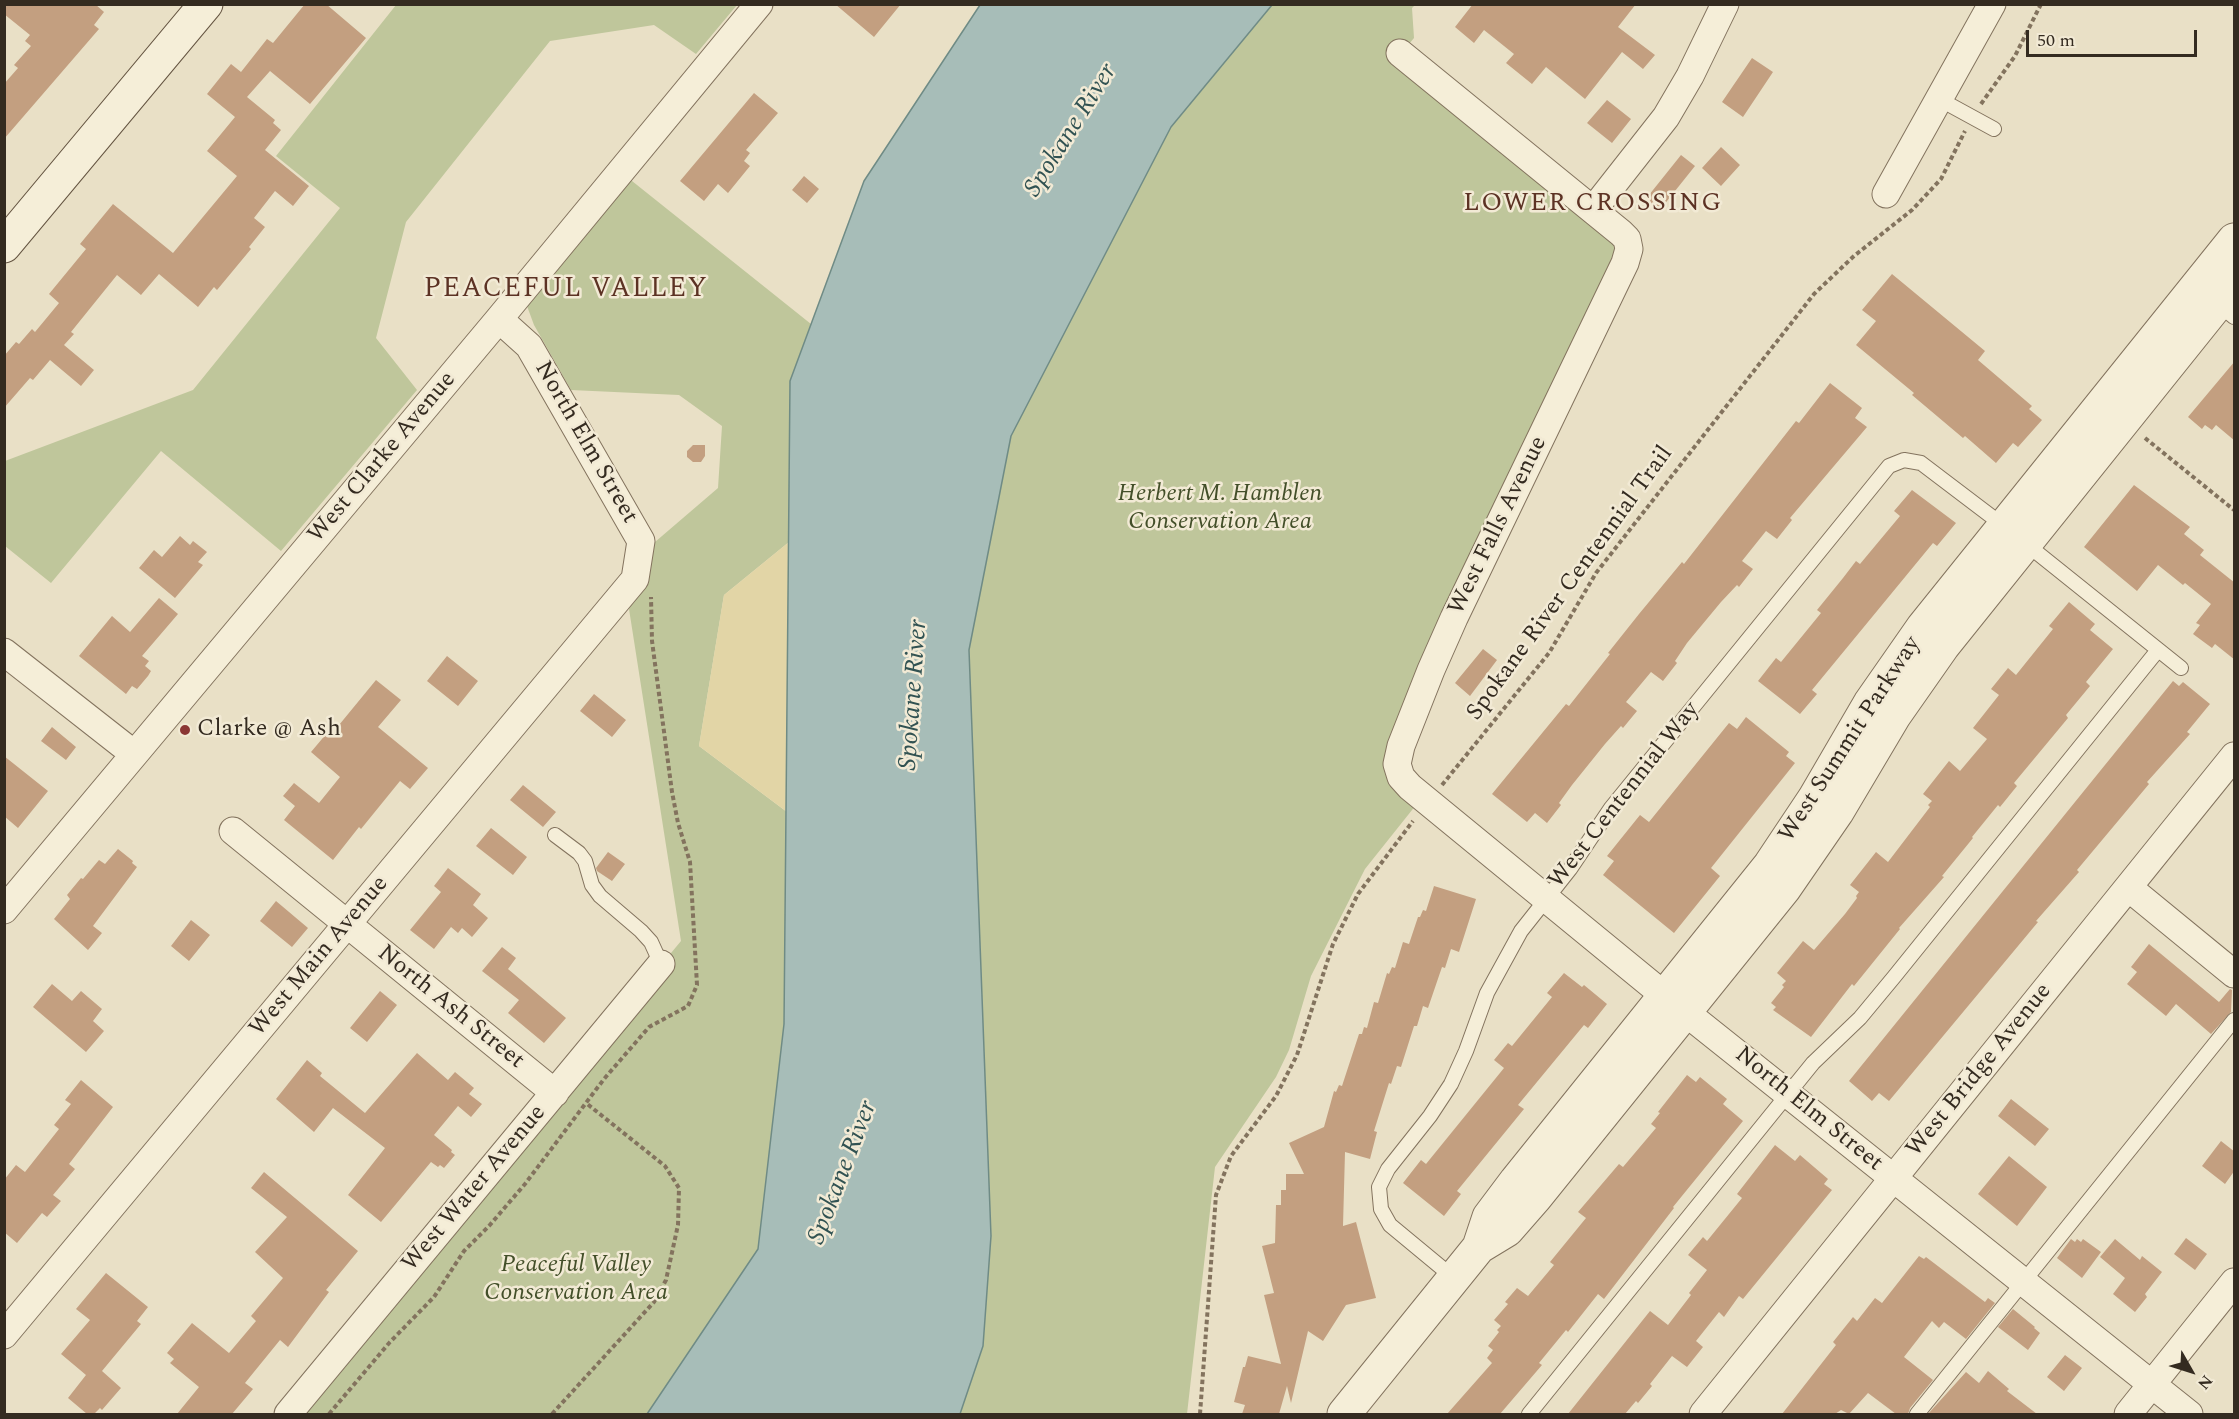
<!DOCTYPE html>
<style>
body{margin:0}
#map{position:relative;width:2239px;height:1419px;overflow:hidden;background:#e9e0c6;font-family:Spectral,serif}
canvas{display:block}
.frame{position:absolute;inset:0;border:6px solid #342b20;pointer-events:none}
.north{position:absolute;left:2161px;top:1341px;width:60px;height:60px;-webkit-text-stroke:4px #f2ead5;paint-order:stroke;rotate:129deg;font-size:16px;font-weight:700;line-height:24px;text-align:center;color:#342b20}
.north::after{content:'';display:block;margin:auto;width:21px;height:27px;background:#342b20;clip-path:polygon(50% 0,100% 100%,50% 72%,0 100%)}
.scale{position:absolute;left:2026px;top:30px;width:171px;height:27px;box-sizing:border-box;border:3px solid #342b20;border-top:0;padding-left:8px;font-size:18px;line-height:21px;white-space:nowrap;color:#342b20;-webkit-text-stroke:4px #f2ead5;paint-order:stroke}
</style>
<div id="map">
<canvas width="2239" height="1419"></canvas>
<div class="frame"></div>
<div class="north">N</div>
<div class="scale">50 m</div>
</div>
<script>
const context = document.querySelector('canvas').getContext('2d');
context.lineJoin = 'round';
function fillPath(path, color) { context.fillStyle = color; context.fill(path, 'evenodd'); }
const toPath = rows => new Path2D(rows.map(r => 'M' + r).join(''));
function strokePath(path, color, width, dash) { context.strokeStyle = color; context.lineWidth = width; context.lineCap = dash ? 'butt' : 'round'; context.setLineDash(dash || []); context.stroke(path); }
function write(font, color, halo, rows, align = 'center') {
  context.font = font + ' Spectral,serif'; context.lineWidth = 5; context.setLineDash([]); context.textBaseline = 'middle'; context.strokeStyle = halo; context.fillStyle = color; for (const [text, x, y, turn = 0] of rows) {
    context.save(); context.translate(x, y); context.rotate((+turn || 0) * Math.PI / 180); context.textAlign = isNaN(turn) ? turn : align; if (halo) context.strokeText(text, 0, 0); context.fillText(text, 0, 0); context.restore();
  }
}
const green = toPath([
 [396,5,737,5,696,54,654,25,550,41,406,222,376,338,417,390,281,551,161,451,51,583,5,546,5,461,193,390,340,208,276,156],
 [1272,5,1415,5,1412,8,1414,38,1393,63,1621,249,1394,740,1416,805,1365,869,1311,976,1289,1050,1276,1077,1215,1167,1187,1414,960,1414,983,1346,991,1236,969,650,1011,436,1171,127],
 [627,177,811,324,790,381,789,542,724,595,699,746,787,812,784,1024,758,1249,647,1414,288,1414,681,941,629,609,641,582,648,548,718,488,722,426,679,395,571,390,534,325,527,306]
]);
const sand = toPath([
 [789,542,787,812,699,746,724,595]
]);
const water = toPath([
 [980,5,1272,5,1171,127,1011,436,969,650,991,1236,983,1346,960,1414,647,1414,758,1249,784,1024,790,381,864,181,980,5]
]);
const building = toPath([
 [4,4,95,4,104,12,94,25,99,29,4,139,4,84,18,68,14,65,31,46,25,41,30,35,4,14],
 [305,4,326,4,366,38,310,104,270,71,247,97,275,120,273,123,281,130,265,150,309,186,293,206,275,191,254,218,265,227,249,247,251,249,217,290,214,287,198,307,159,274,141,295,117,275,71,332,74,334,64,345,94,370,81,386,50,360,33,380,30,378,4,408,4,356,16,342,19,344,32,329,35,332,59,303,49,294,86,249,80,244,113,204,173,253,237,176,207,151,235,117,207,94,231,64,241,72,267,39,273,43],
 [835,4,901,4,874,37],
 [1473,4,1636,4,1618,27,1655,55,1643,69,1622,52,1585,99,1546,67,1532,84,1506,63,1514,54,1484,30,1474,43,1455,27],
 [1752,58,1773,72,1743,117,1722,102],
 [754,93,778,113,746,150,750,153,744,161,750,166,728,193,718,184,704,201,680,181],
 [1607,100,1631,119,1612,143,1587,123],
 [1721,147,1740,165,1721,186,1702,168],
 [1681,155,1695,166,1659,211,1645,200],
 [804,176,819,189,807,203,792,190],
 [1892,274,1985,351,1978,360,2032,406,2029,409,2042,420,2018,447,2013,443,1996,463,1965,436,1963,438,1912,395,1914,393,1856,345,1876,321,1862,310],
 [2235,361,2235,441,2216,425,2212,430,2205,425,2202,429,2188,417],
 [1830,383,1862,408,1855,418,1867,427,1790,518,1792,520,1777,539,1766,531,1742,561,1753,569,1739,587,1737,585,1721,602,1687,643,1675,661,1677,663,1663,681,1651,672,1626,702,1637,711,1623,728,1621,726,1605,744,1572,785,1559,803,1561,805,1547,823,1535,813,1527,822,1492,794,1566,704,1569,706,1610,654,1608,653,1639,614,1682,562,1684,564,1796,421,1799,423],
 [693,445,705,445,705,456,701,462,693,462,687,457,687,451],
 [2134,485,2190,527,2184,534,2204,550,2200,555,2235,583,2235,660,2215,644,2212,648,2193,634,2200,625,2196,623,2211,604,2185,583,2183,585,2158,565,2137,591,2084,547],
 [1912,490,1956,523,1937,546,1933,543,1812,690,1817,694,1800,714,1758,681,1776,658,1781,662,1821,613,1817,610,1843,578,1856,561,1860,564,1900,516,1894,511],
 [180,536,190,545,193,541,207,552,198,562,203,565,175,598,139,568,154,550,162,557],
 [159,598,178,614,142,656,149,661,145,666,151,671,148,676,137,689,132,686,126,694,79,656,112,616,130,632],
 [2069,602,2095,624,2090,630,2113,649,2086,682,2090,686,2066,715,2068,718,2014,783,2017,786,2000,807,1998,805,1972,837,1973,838,1942,876,1944,877,1899,928,1900,929,1854,986,1852,984,1811,1037,1773,1010,1776,1007,1771,1003,1784,987,1782,985,1786,981,1777,973,1803,941,1814,950,1845,914,1857,898,1856,896,1859,892,1850,885,1876,852,1888,862,1930,807,1928,805,1932,801,1923,794,1949,761,1960,771,1987,739,1973,728,1999,695,1991,689,2008,668,2016,675,2053,629,2049,626],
 [1483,649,1497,660,1470,696,1455,683],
 [447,656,478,681,458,706,427,681],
 [376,680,401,700,378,727,428,768,410,789,400,781,361,829,359,827,333,860,284,820,295,806,283,796,294,783,319,803,340,777,311,752,327,733,330,736],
 [2173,681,2179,686,2183,682,2210,704,2187,732,2190,734,2147,782,2149,784,2077,870,2079,872,2036,921,2038,922,1889,1101,1879,1093,1872,1101,1849,1081],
 [594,694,626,720,612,737,580,711],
 [1746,717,1789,752,1786,756,1795,763,1711,868,1720,876,1674,933,1603,875,1614,861,1607,856,1640,815,1649,822,1729,723,1737,729],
 [52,727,76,747,66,760,41,741],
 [4,756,48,791,18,828,4,816],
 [523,785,556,812,543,827,510,800],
 [491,828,527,857,513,875,476,846],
 [118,849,133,861,132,863,137,867,93,926,102,933,88,950,54,919,70,899,67,895,81,878,83,879,99,860,105,864],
 [608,852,625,864,612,881,597,871,596,868],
 [448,868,481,894,473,905,488,918,472,937,462,928,458,933,451,927,434,949,410,930,441,892,434,886],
 [1434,886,1476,899,1459,952,1451,949,1445,968,1442,967,1428,1008,1423,1006,1417,1026,1414,1026,1401,1067,1397,1066,1391,1084,1389,1083,1374,1131,1377,1132,1370,1159,1345,1152,1343,1226,1356,1222,1376,1298,1346,1305,1323,1341,1308,1331,1291,1403,1287,1386,1279,1414,1242,1414,1245,1405,1234,1402,1243,1367,1245,1367,1248,1356,1281,1364,1264,1295,1274,1293,1262,1246,1275,1243,1276,1205,1281,1205,1281,1190,1286,1190,1286,1174,1304,1174,1289,1143,1324,1127,1334,1091,1336,1092,1339,1085,1342,1086,1359,1034,1362,1034,1364,1027,1367,1028,1374,1002,1378,1003,1387,973,1389,974,1392,967,1395,968,1403,942,1409,944,1418,917,1420,917,1423,910,1426,911],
 [276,901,308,928,292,947,260,921],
 [191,920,210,935,189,961,171,946],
 [2149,944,2219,1002,2230,989,2232,990,2231,1012,2211,1034,2176,1004,2166,1016,2127,984,2137,972,2131,967],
 [502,947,516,958,508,969,566,1018,544,1043,508,1013,519,1000,482,971],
 [1564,973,1582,987,1584,985,1607,1004,1588,1028,1584,1025,1518,1105,1524,1109,1457,1191,1461,1194,1444,1216,1403,1183,1421,1160,1426,1164,1504,1068,1494,1060,1508,1043,1512,1046,1552,997,1547,993],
 [52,984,72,1001,81,991,102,1009,93,1021,104,1031,86,1052,33,1007],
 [380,991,397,1005,367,1042,350,1028],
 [417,1053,448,1080,455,1072,474,1088,469,1094,482,1104,471,1117,458,1106,434,1135,452,1150,451,1152,455,1155,444,1168,440,1165,438,1167,431,1162,381,1222,348,1195,385,1148,333,1108,314,1132,276,1099,307,1060,322,1073,320,1076,365,1113],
 [1687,1075,1696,1082,1700,1077,1727,1099,1723,1104,1743,1121,1673,1207,1674,1208,1604,1299,1598,1294,1568,1332,1566,1330,1539,1363,1542,1365,1500,1414,1447,1414,1492,1363,1487,1358,1493,1350,1488,1346,1499,1332,1497,1330,1501,1326,1494,1320,1508,1304,1505,1302,1517,1288,1528,1296,1554,1265,1550,1262,1586,1218,1578,1212,1619,1164,1623,1167,1656,1128,1651,1124,1660,1113,1658,1112],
 [81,1080,113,1107,69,1164,75,1169,53,1195,61,1201,47,1217,42,1213,17,1243,4,1232,4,1180,16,1165,25,1172,59,1129,54,1125,71,1104,65,1100],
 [2011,1099,2049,1129,2035,1146,1998,1116],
 [2221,1141,2235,1152,2235,1170,2225,1184,2202,1166],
 [1775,1145,1795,1161,1800,1155,1828,1179,1824,1184,1832,1190,1743,1299,1739,1296,1724,1317,1719,1312,1696,1341,1703,1347,1687,1367,1672,1356,1650,1384,1652,1386,1638,1403,1636,1401,1625,1414,1568,1414,1650,1311,1668,1325,1691,1295,1689,1293,1707,1270,1688,1255,1703,1237,1707,1241,1742,1198,1737,1194],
 [2009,1156,2047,1187,2017,1226,1978,1194],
 [264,1172,358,1251,326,1290,329,1292,288,1347,280,1340,245,1383,253,1389,232,1414,177,1414,199,1387,170,1363,174,1359,167,1353,192,1323,229,1353,256,1321,251,1316,283,1278,255,1252,287,1217,251,1188],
 [2186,1238,2207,1254,2195,1270,2174,1254],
 [2071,1239,2075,1242,2077,1239,2081,1242,2083,1239,2101,1252,2082,1278,2057,1258],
 [2115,1239,2140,1260,2142,1256,2162,1272,2145,1294,2147,1297,2135,1312,2113,1294,2125,1278,2100,1257],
 [1919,1256,1924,1259,1926,1257,1985,1302,1988,1298,1995,1303,1966,1339,1944,1322,1939,1328,1932,1321,1904,1357,1933,1380,1910,1408,1908,1414,1896,1414,1868,1393,1849,1414,1841,1410,1835,1414,1782,1414,1836,1345,1833,1342,1853,1317,1857,1321,1875,1298,1882,1303],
 [106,1273,148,1307,137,1321,141,1324,102,1371,121,1388,102,1410,100,1408,94,1414,87,1414,68,1398,86,1375,61,1354,90,1320,76,1309],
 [2013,1309,2035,1327,2034,1328,2040,1333,2028,1350,1998,1327],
 [2065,1355,2082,1368,2064,1391,2047,1377],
 [1988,1371,2009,1389,2007,1391,2037,1414,1928,1414,1966,1372,1979,1383]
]);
const path = toPath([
 [1981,104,2015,56,2041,4],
 [2145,438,2234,510],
 [1442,785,1549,653,1596,573,1814,294,1854,256,1912,210,1941,179,1965,131],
 [329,1414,390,1342,434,1297,464,1251,489,1226,525,1184,604,1079,649,1027,688,1006,697,985,690,862,678,823,672,792,652,641,651,597],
 [552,1414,654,1302,666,1280,678,1225,679,1188,665,1166,586,1103],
 [1200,1414,1216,1195,1231,1156,1276,1096,1297,1055,1333,944,1358,894,1413,821]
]);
const service = toPath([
 [1939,99,1994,129],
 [2218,304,2234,317],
 [2025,543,2181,668],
 [555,835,579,853,585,861,592,885,600,896,641,931,651,942,661,964],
 [1454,1278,1390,1225,1381,1209,1379,1187,1388,1169,1430,1116,1451,1084,1466,1051,1487,993,1521,931,1570,869,1611,808,1889,466,1904,460,1921,463,2004,526],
 [1529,1414,1813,1063,1860,1018,1894,977,2158,650],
 [1917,1414,2234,1020]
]);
const minor = toPath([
 [1400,53,1621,233,1627,239,1629,249,1625,263,1454,618,1431,670,1401,746,1397,764,1401,777,1410,787,1665,996,2189,1414],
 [1886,194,1992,4],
 [1593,210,1666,117,1690,76,1725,4],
 [4,652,134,754],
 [233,831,555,1093],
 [2129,888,2234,974],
 [4,910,499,319,759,4],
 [4,1335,635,579,641,541,529,346,499,319],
 [288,1414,661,964],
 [1703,1414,2234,756],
 [2128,1414,2234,1282]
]);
const tertiary = toPath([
 [1479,1247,1489,1217,1516,1181,1770,865,1814,799,1870,703,1923,627,2234,240],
 [1344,1414,1479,1247,1507,1230,1535,1198,1784,889,1837,812,1894,716,1943,646,2234,283]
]);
const secondary = toPath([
 [4,246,206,4]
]);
const markers = [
 [185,730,6,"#8b3734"]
];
const streetNames = [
 ["North Elm Street",585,443,60],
 ["West Clarke Avenue",383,458,-50],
 ["West Falls Avenue",1499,526,-64],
 ["Spokane River Centennial Trail",1571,584,-54],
 ["West Summit Parkway",1851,740,-57],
 ["West Centennial Way",1625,796,-52],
 ["West Main Avenue",320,957,-50],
 ["North Ash Street",450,1008,39],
 ["West Bridge Avenue",1980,1071,-51],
 ["North Elm Street",1808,1110,39],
 ["West Water Avenue",475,1189,-50]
];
const parkNames = [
 ["Herbert M. Hamblen",1220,495],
 ["Conservation Area",1220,523],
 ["Peaceful Valley",576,1266],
 ["Conservation Area",576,1294]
];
const poiNames = [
 ["Clarke @ Ash",197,730]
];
const waterNames = [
 ["Spokane River",1072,131,-58],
 ["Spokane River",915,695,-86],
 ["Spokane River",844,1173,-69]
];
const neighbourhoodNames = [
 ["LOWER CROSSING",1593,205]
];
const quarterNames = [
 ["PEACEFUL VALLEY",566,291]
];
fillPath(green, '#bfc69b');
fillPath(sand, '#e2d5a6');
fillPath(water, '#a7bdb8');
strokePath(water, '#6f8b85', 1.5);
fillPath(building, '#c39f80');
strokePath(service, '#83735e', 16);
strokePath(minor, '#83735e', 29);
strokePath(tertiary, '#83735e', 35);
strokePath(secondary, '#645441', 35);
strokePath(path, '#83735e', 4, [4.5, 3]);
strokePath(service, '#f5eed8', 14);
strokePath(minor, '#f5eed8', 27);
strokePath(tertiary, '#f5eed8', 33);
strokePath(secondary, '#f5eed8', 33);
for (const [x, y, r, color] of markers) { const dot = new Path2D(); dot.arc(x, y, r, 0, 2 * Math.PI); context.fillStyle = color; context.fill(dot); strokePath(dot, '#f2ead5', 2); }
write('24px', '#342b20', '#f2ead5', streetNames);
write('italic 24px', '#434f29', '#f2ead5', parkNames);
write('24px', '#342b20', '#f2ead5', poiNames, 'left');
write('italic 26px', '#315252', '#f2ead5', waterNames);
context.letterSpacing = '1.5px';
write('26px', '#5c3224', '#f2ead5', neighbourhoodNames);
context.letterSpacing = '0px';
context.letterSpacing = '1.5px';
write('27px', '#5c3224', '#f2ead5', quarterNames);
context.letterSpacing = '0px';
</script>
